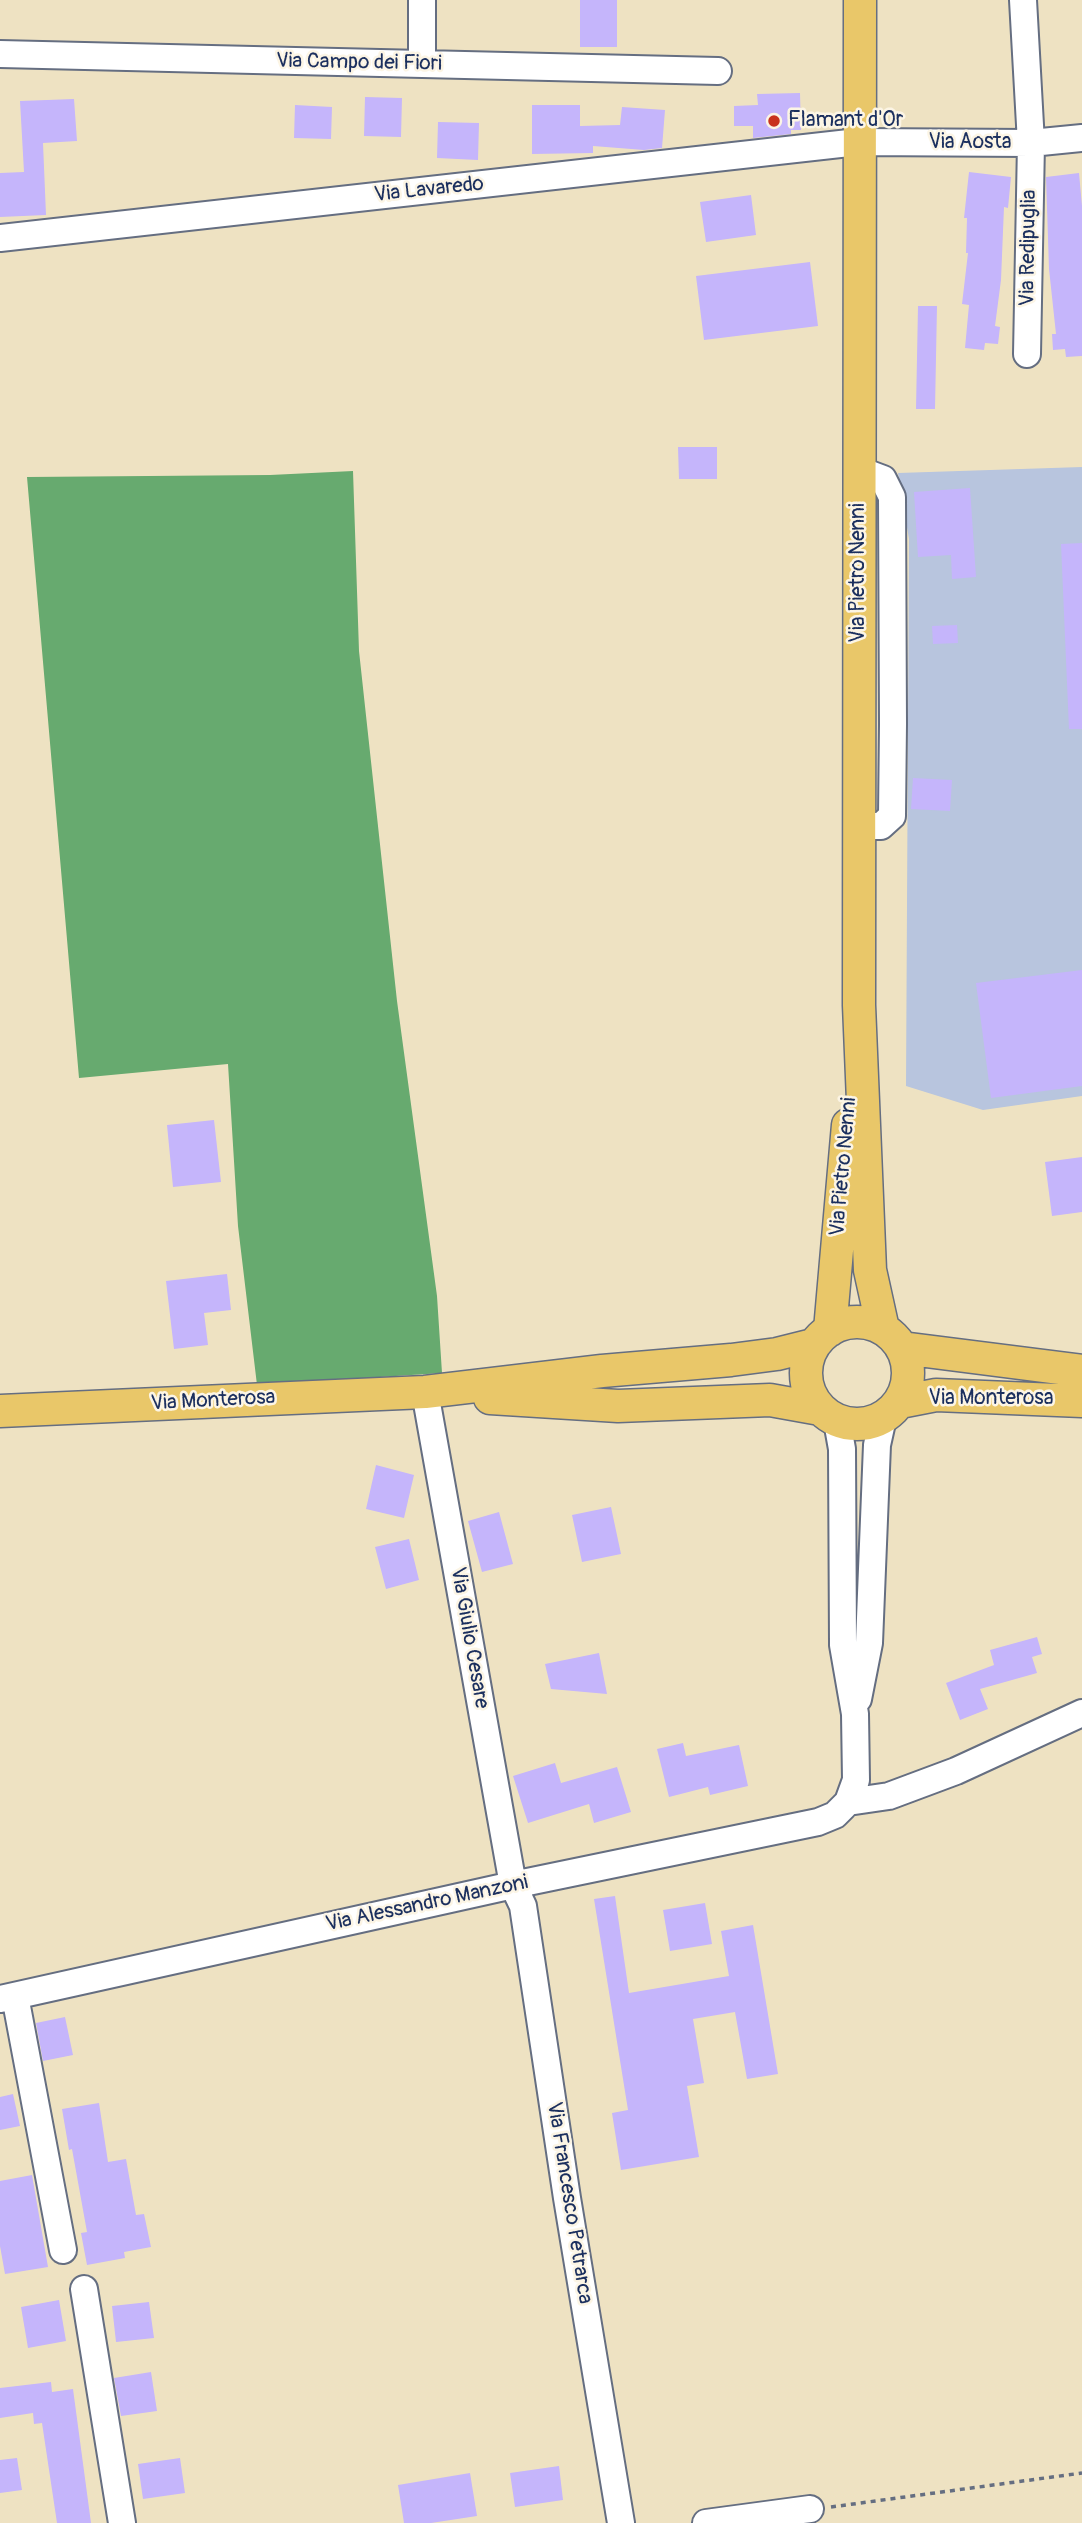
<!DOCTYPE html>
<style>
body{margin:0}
canvas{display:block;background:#eee2c2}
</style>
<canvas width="1082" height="2523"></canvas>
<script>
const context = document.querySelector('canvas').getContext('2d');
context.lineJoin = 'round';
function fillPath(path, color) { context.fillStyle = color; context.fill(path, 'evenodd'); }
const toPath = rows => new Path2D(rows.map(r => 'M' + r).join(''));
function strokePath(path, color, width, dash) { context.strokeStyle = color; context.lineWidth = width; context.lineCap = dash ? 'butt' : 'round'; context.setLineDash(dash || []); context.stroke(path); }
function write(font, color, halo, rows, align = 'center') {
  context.font = font + ' Pangolin,sans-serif'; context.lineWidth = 5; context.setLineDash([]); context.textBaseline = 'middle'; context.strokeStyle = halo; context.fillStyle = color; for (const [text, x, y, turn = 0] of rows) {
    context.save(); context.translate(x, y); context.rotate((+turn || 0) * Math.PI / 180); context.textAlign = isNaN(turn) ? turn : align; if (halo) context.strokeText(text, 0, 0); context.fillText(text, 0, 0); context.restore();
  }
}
const industrial = toPath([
 [1082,467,1082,1096,983,1110,906,1086,909,539,898,473]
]);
const forest = toPath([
 [353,471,359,651,397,1001,437,1296,442,1373,257,1385,238,1226,228,1064,79,1078,27,477,270,475]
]);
const building = toPath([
 [580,0,617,0,617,47,580,47],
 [800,93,801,130,791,130,791,134,753,138,753,126,734,126,734,106,758,105,757,94],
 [365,97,402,98,401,137,364,136],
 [74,99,77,141,43,143,46,215,0,217,0,173,24,172,20,101],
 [295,105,332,107,331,139,294,138],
 [532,105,580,105,580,126,620,125,622,107,665,110,662,148,644,150,593,146,593,153,532,154],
 [438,122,479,123,478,160,437,158],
 [969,172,1011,177,1008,208,1004,207,1001,280,995,326,1000,327,998,344,985,343,984,350,965,348,969,305,962,304,968,253,966,253,967,218,964,218],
 [1079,173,1082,206,1082,356,1066,357,1065,349,1053,350,1052,334,1056,334,1049,269,1046,177],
 [751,195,756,235,706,242,700,202],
 [810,262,818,326,704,340,696,276],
 [918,306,937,306,935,409,916,409],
 [678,447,717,447,717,479,679,479],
 [970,488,976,577,952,579,951,555,918,557,914,492],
 [1082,543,1082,729,1069,729,1061,544],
 [957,625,958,643,933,644,932,626],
 [913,778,952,780,950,811,911,809],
 [1082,970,1082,1086,991,1098,976,983],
 [214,1120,221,1182,173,1187,167,1125],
 [1082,1157,1082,1212,1052,1216,1045,1162],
 [227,1274,231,1310,204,1313,208,1345,174,1349,166,1281],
 [376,1465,414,1475,404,1518,366,1509],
 [611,1507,621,1554,582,1562,572,1515],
 [499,1512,513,1564,482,1572,468,1521],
 [409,1539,419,1580,386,1589,375,1547],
 [1037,1637,1042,1654,1032,1657,1037,1673,980,1689,988,1709,960,1720,946,1683,994,1665,990,1650],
 [599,1653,607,1694,551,1689,545,1664],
 [683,1743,686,1756,739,1745,748,1786,710,1795,708,1787,669,1797,657,1749],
 [555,1763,561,1783,617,1767,631,1812,594,1823,589,1804,528,1823,513,1776],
 [615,1896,629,1993,729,1976,721,1931,753,1925,778,2074,747,2079,735,2012,693,2019,704,2083,687,2086,699,2157,621,2170,612,2113,628,2110,594,1899],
 [705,1903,712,1944,670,1951,663,1910],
 [65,2017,73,2055,43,2061,36,2023],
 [13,2094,20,2126,0,2130,0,2097],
 [99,2103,108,2162,126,2159,136,2215,144,2214,151,2247,124,2252,125,2258,87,2265,81,2233,87,2232,72,2149,69,2150,62,2109],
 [32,2175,48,2267,5,2274,0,2246,0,2181],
 [59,2300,66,2341,28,2348,21,2307],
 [149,2302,154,2338,116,2342,112,2306],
 [151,2372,157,2411,121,2416,114,2378],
 [51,2382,52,2392,73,2389,91,2523,57,2523,42,2423,34,2424,33,2413,0,2418,0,2388],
 [17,2458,22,2490,0,2493,0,2460],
 [180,2458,185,2493,143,2499,138,2464],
 [559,2466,563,2500,515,2507,510,2473],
 [470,2473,477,2516,431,2523,404,2523,398,2485]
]);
const path = toPath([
 [831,2507,1082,2473]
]);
const minor = toPath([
 [1023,0,1031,143,1027,354],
 [0,54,718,71],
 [422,64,422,0],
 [0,238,858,142,1031,143,1082,138],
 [859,470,883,479,892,497,893,724,892,816,881,826,859,826],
 [425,1392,513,1885,523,1906,567,2198,621,2523],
 [858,1699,869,1643,877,1445,883,1418],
 [848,1802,889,1796,956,1771,1082,1713],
 [15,1996,63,2250],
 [0,1999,513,1885,818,1822,835,1815,848,1802,856,1780,855,1714,843,1645,842,1449,837,1421],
 [84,2289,122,2523],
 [706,2523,810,2509]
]);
const major = toPath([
 [860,0,859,1005,870,1270,883,1329],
 '806 1373a51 51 0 1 1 102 0a51 51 0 1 1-102 0Z',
 [830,1330,848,1125],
 [902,1348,1082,1371],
 [490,1398,618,1406,770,1400,820,1409],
 [900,1402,936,1395,1082,1401],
 [0,1411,425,1392,602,1371,731,1360,777,1354,813,1345]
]);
const markers = [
 [774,121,7,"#c8321e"]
];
const streetNames = [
 ["Via Campo dei Fiori",359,63,1],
 ["Via Aosta",970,143],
 ["Via Lavaredo",429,190,-6],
 ["Via Redipuglia",1029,248,-89],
 ["Via Pietro Nenni",859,573,-90],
 ["Via Pietro Nenni",844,1167,-85],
 ["Via Monterosa",991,1399],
 ["Via Monterosa",213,1401,-3],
 ["Via Giulio Cesare",469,1638,80],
 ["Via Alessandro Manzoni",427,1904,-12],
 ["Via Francesco Petrarca",569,2203,81]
];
const poiNames = [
 ["Flamant d'Or",788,121]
];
fillPath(industrial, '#b8c5de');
fillPath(forest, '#67aa6f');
fillPath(building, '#c5b5fb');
strokePath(minor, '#656e81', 30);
strokePath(major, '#656e81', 35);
strokePath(path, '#656e81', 3.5, [5, 5]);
strokePath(minor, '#fff', 26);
strokePath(major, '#e9c769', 32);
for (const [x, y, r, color] of markers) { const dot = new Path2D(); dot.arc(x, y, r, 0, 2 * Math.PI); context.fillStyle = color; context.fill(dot); strokePath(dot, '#fcf5e5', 2.5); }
write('21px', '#1b2f5e', '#fcf5e5', streetNames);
write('21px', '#1b2f5e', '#fcf5e5', poiNames, 'left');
</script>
